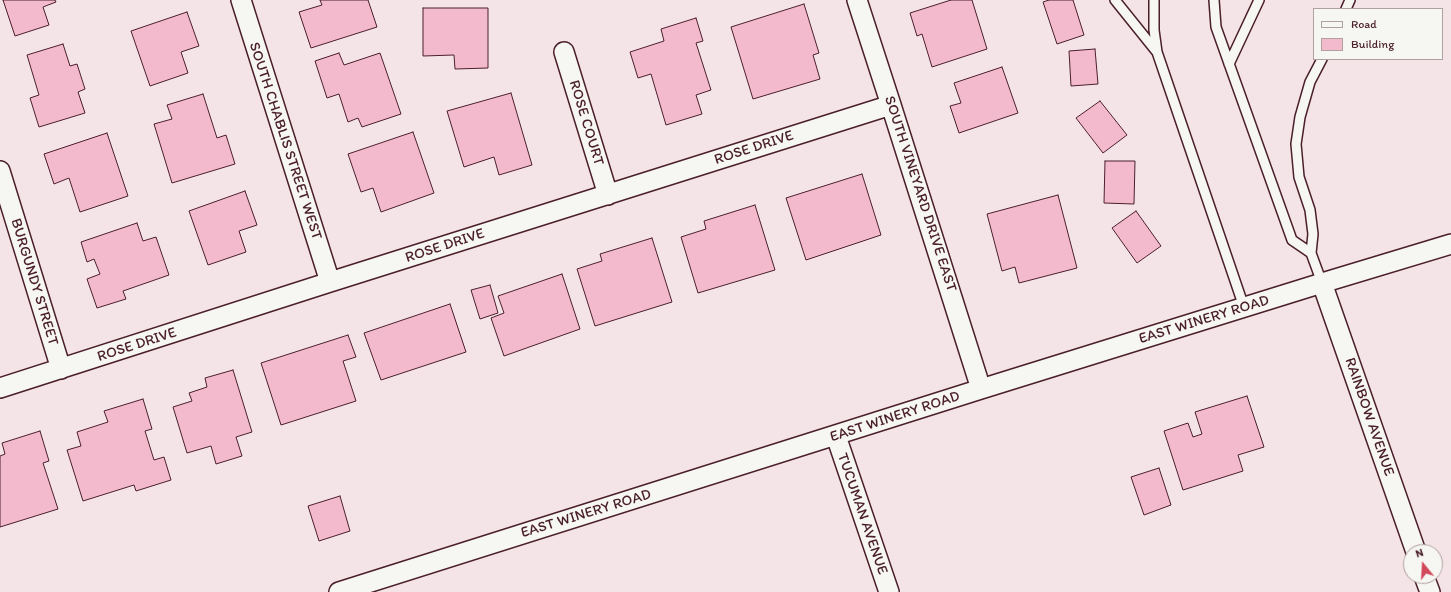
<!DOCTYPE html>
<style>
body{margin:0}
#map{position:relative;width:1451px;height:592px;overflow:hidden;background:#f5e4e7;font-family:Itim,sans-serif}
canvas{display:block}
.legend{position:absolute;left:1313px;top:8px;width:130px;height:52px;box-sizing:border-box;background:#f6f6f2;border:1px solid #b1a0a2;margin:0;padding:5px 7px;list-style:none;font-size:12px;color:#4a1f2b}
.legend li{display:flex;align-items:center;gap:8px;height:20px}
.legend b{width:20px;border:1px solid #b1a0a2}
.north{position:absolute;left:1403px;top:544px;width:40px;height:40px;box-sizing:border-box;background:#f6f6f2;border:1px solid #b1a0a2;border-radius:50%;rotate:342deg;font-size:11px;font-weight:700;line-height:16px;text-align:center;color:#4a1f2b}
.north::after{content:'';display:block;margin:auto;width:14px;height:18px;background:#d1495b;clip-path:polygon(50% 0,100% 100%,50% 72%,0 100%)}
</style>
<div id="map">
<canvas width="1451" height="592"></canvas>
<ul class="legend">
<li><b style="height:5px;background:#f6f6f2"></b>Road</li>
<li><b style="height:11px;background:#f3bace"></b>Building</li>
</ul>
<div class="north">N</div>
</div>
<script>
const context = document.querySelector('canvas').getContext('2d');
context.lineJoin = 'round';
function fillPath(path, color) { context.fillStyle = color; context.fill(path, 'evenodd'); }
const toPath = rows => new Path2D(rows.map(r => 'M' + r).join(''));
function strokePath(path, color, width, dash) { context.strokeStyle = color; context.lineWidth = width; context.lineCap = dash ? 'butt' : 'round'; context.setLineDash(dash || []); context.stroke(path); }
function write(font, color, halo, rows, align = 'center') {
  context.font = font + ' Itim,sans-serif'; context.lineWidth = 4; context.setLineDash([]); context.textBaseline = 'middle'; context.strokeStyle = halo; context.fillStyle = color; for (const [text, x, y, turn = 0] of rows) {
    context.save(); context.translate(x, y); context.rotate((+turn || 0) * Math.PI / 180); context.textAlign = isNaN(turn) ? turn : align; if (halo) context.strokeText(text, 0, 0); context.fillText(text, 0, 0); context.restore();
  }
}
const building = toPath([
 [3,0,55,0,56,2,43,7,49,25,15,36,3,0],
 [320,0,368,0,377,27,311,48,299,12,322,5,320,0],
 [951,0,972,0,987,49,932,67,922,34,917,36,910,13,951,0],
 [1049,0,1073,0,1084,35,1057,44,1043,2,1049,0],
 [804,4,819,53,813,55,820,79,753,99,731,27,804,4],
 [423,8,488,8,488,68,455,69,454,55,423,56,423,8],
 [187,12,199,46,181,52,188,73,150,86,131,31,187,12],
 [696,18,703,41,696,43,711,90,696,95,702,114,666,125,651,74,638,78,630,52,664,41,661,29,696,18],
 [63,44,70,66,77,64,85,89,78,92,85,113,39,127,30,98,39,95,27,55,63,44],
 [1095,49,1098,84,1071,86,1069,51,1095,49],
 [339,53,344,65,380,53,401,114,362,127,358,118,348,122,339,94,327,98,315,61,339,53],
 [1002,67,1018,113,959,133,950,106,961,103,954,83,1002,67],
 [511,93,532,165,499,175,494,157,464,167,447,111,511,93],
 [203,94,217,138,226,135,235,164,172,183,154,124,172,119,167,105,203,94],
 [1100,101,1127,135,1103,153,1076,118,1100,101],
 [413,132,434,193,381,212,373,188,361,192,348,154,413,132],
 [107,133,128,196,80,212,69,178,54,184,44,154,107,133],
 [1105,161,1135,161,1134,204,1104,203,1105,161],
 [862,174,881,235,806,260,786,198,862,174],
 [245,191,257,225,239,231,246,252,208,265,189,211,245,191],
 [1058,195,1077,268,1019,283,1015,267,1002,271,987,214,1058,195],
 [755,205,775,270,698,293,681,237,706,229,704,221,755,205],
 [1136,211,1161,246,1137,263,1112,228,1136,211],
 [137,223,143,241,156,237,169,275,123,291,126,299,97,308,87,279,100,274,94,259,87,262,81,242,137,223],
 [652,238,672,302,595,326,577,269,602,261,600,254,652,238],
 [562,274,580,329,504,356,491,318,504,313,498,296,562,274],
 [490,285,498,313,480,319,471,290,490,285],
 [450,304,466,352,381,380,364,333,450,304],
 [348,335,356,357,343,361,356,401,281,425,261,363,348,335],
 [233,370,252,432,236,437,242,456,216,464,211,446,187,453,173,407,192,401,189,393,207,387,205,378,233,370],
 [1247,396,1264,447,1238,455,1243,471,1183,490,1164,431,1188,423,1193,437,1202,434,1195,412,1247,396],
 [143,399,152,429,145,431,154,460,164,457,171,480,136,491,134,485,83,501,67,450,81,446,77,432,108,422,104,411,143,399],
 [40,431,49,461,43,463,58,509,0,527,0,456,5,454,2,443,40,431],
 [1159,468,1171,505,1144,515,1131,477,1159,468],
 [340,496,350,531,319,541,308,506,340,496]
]);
const service = toPath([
 [1115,0,1156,51],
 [1154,0,1154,30,1157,52,1244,307],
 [1214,0,1216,27,1292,240,1311,253],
 [1346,9,1350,0],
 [1322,59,1310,82,1300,117,1296,144,1299,177,1310,210,1313,234,1311,253,1322,283],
 [1229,64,1259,0]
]);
const minor = toPath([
 [241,0,330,282],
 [857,0,891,105,981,389],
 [564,52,608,195],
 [0,171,61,369],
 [1322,283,1416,552],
 [0,388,330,282,891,105],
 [836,436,889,592],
 [1424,576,1430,592],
 [339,592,981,389,1322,283,1451,244]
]);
const streetNames = [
 ["ROSE COURT",586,123,73],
 ["SOUTH CHABLIS STREET WEST",285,141,72],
 ["ROSE DRIVE",754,148,-18],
 ["SOUTH VINEYARD DRIVE EAST",920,194,72],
 ["ROSE DRIVE",445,246,-18],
 ["BURGUNDY STREET",34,282,73],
 ["EAST WINERY ROAD",1204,320,-17],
 ["ROSE DRIVE",137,345,-18],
 ["EAST WINERY ROAD",895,417,-18],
 ["RAINBOW AVENUE",1369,417,71],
 ["EAST WINERY ROAD",586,514,-17],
 ["TUCUMAN AVENUE",862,514,71]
];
fillPath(building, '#f3bace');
strokePath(building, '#4a1f2b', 1);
strokePath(service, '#4a1f2b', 12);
strokePath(minor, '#4a1f2b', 22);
strokePath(service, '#f6f6f2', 9);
strokePath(minor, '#f6f6f2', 19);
write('15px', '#4a1f2b', '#f6f6f2', streetNames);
</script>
